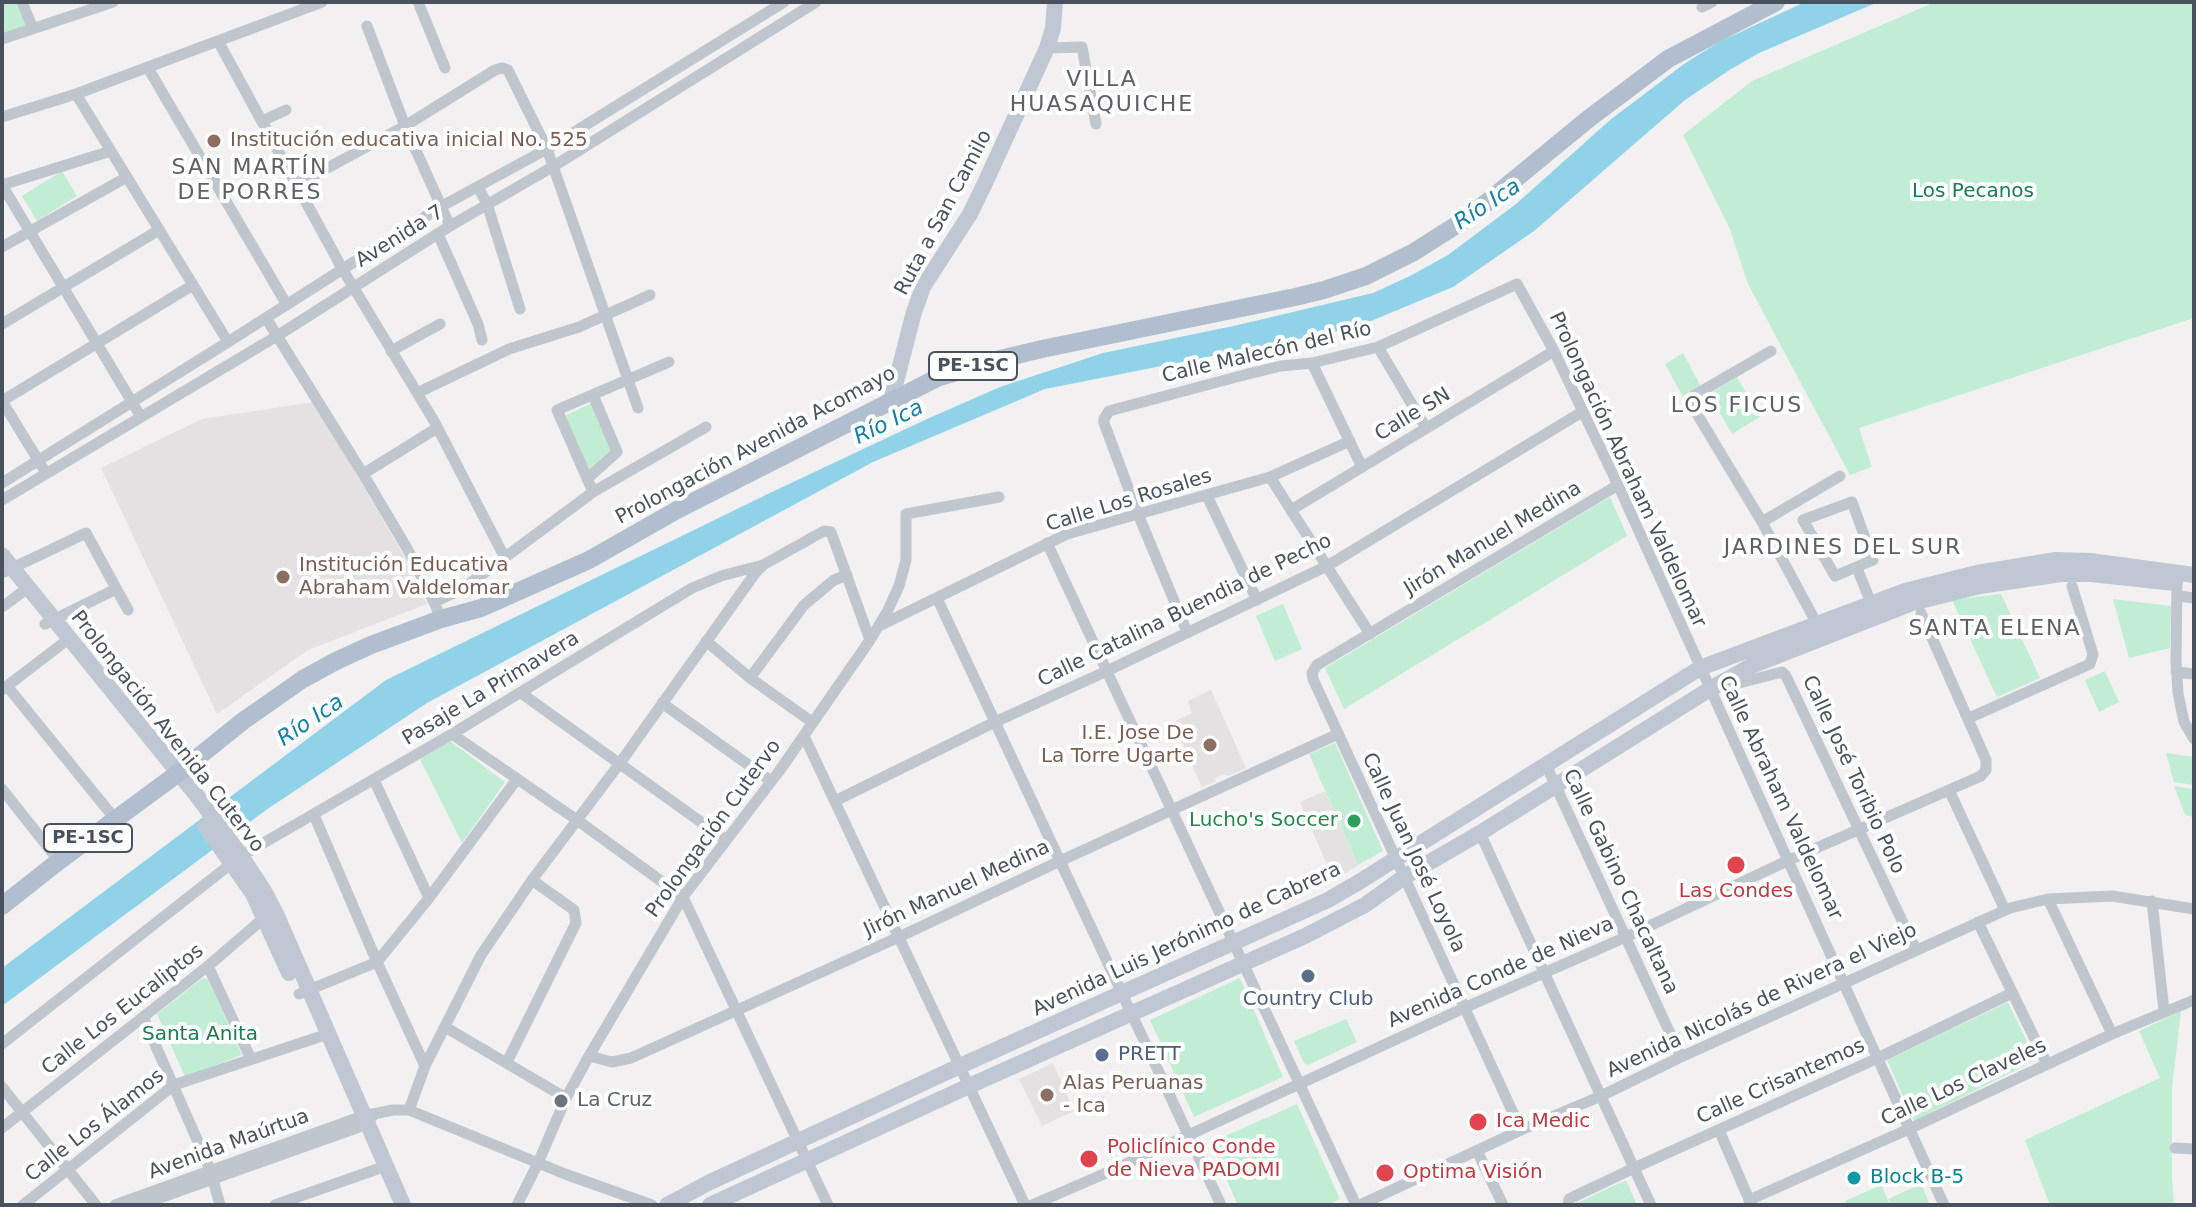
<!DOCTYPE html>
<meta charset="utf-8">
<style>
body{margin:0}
#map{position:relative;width:2196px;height:1207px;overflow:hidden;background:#f2f0f0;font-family:"DejaVu Sans",sans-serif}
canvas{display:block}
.frame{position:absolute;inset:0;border:4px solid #49525c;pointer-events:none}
</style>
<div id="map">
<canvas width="2196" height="1207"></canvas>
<div class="frame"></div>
</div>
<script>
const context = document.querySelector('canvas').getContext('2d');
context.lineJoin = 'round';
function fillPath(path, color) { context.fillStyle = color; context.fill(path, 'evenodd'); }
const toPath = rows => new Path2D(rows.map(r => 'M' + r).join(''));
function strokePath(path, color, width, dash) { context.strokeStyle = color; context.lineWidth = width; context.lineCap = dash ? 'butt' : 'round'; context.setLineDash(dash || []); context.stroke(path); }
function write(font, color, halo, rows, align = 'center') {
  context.font = font + ' "DejaVu Sans",sans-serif'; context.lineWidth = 8; context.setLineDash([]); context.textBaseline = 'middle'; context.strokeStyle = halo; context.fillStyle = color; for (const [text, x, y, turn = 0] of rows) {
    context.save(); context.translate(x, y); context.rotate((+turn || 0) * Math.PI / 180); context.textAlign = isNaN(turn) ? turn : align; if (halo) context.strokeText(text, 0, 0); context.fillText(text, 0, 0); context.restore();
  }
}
const education = toPath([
 [314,402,400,549,427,604,308,650,217,714,101,468,202,419],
 [1211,690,1246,768,1228,776,1224,774,1216,777,1215,782,1202,787,1173,722,1192,713,1188,701],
 [1325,791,1358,865,1334,881,1300,802],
 [1053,1063,1074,1111,1042,1126,1019,1079]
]);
const green = toPath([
 [2,2,16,2,26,25,25,28,2,34],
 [1935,2,2194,2,2194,318,1859,428,1872,467,1850,475,1748,284,1730,229,1683,135,1752,81],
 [62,171,77,196,37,221,22,196],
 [1683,353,1701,387,1683,397,1665,364],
 [1737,377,1760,417,1732,434,1709,394],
 [591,403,611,450,588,471,565,416],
 [1610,497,1627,536,1344,709,1325,668],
 [2001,594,2040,678,1997,697,1952,600],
 [2113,599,2171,606,2170,648,2129,658],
 [1283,604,1302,649,1275,661,1256,616],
 [2105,671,2119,702,2099,712,2085,680],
 [450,741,505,782,462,843,420,759],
 [1335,743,1383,851,1358,865,1309,754],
 [2166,753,2194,757,2194,785,2174,782],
 [2174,786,2194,789,2194,817,2185,815],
 [203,978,208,979,242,1055,185,1077,157,1014],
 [1240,978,1283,1077,1194,1117,1150,1020],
 [2008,1002,2036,1060,1914,1121,1887,1060],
 [2181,1011,2172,1087,2172,1179,2174,1205,2050,1205,2025,1140,2160,1078,2139,1031],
 [1346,1019,1357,1042,1308,1065,1304,1063,1294,1041],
 [1297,1104,1340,1199,1327,1205,1238,1205,1210,1143],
 [1626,1180,1637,1205,1575,1204],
 [1921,1184,1930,1205,1891,1205,1888,1199],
 [1881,1185,1890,1205,1847,1205,1845,1201]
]);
const water = toPath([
 [1805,2,1878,2,1759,53,1731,69,1685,100,1534,231,1453,287,1354,328,1045,389,873,462,427,703,266,810,2,1006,2,968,386,680,774,491,927,419,1000,387,1103,353,1238,325,1373,293,1410,276,1448,255,1516,204,1610,120,1684,64,1719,42]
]);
const street = toPath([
 [22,2,33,29],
 [418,2,445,68],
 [1702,7,1712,2],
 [367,26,405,126,495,70,502,68,508,70,547,149,638,408],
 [2,39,113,2],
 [218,41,343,270,434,421,505,558],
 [1047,48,1082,47,1096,124],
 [148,68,287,305],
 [76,94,228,342],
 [2,117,76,94,322,2],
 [262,121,286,110],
 [2,185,141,417],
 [2,185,111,151],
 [296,185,405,126,450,226],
 [478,187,487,204,520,309],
 [438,234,478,324,482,340],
 [2,247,127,177],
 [266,318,363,474,408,550,434,602,441,619],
 [2,324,159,230],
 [1378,347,1426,428],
 [391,351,440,324],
 [1771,351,1693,396,1691,404,1762,522,1817,624],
 [1312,363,1362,467],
 [417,393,509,349,579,327,650,295],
 [2,401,193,285],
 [2,401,46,473],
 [363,474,437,428],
 [1270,477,1370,634],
 [587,479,617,452,593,395],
 [2,483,228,342,442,206,547,149,784,2],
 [593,492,557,410,669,362],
 [1207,496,1257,600],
 [2,500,277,336,450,226,554,166,816,2],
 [1852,502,1873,560,1835,576,1803,520,1852,502],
 [1291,510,1554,351],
 [1762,522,1840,476],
 [1047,543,1356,1205],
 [1857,568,1873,608],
 [4,572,86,533,128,610],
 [2177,577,2176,662,2178,693,2184,722,2194,739],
 [2179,596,2194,598],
 [937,598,1221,1205],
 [434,602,461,590,593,492,706,427],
 [2,607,21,593],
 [45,624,116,589],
 [879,626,1067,534,1270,477,1350,441],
 [1187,632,1138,514,1104,423,1104,419,1109,411,1244,375,1281,366,1312,363,1378,347,1517,284,1554,351,1618,485,1944,1205],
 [706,641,750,678,812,722],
 [2176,672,2194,674],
 [750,678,804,605,834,580,847,575],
 [1723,681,1731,685,1782,672,1786,676,1916,950],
 [7,686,115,819],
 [2,690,62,644],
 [521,693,726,840],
 [662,703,771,781],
 [1969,718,2090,664,2093,654,2072,586],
 [452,734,577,820,683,897,828,1205],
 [804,736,1025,1205],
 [1546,765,1681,1057],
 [374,780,429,898],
 [2,789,59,861],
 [1949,790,2005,910],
 [835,801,995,722,1107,671,1327,566,1582,412],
 [314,815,377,962,425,1066],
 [1480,833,1651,1205],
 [241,856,452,734,692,588,721,576,763,565],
 [2048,899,2112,1034],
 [2152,901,2164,1011],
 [1978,922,2047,1064],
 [208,966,251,1059],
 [299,994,377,962,429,898,517,779],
 [143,1017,210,1169,220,1205],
 [445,1027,566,1098],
 [2,1044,232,863],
 [589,1056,612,1062,631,1058,899,937,1060,861,1338,734],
 [507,1062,576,923,574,910,532,880],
 [2,1087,96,1205],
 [409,1110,425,1066,481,955,532,880,620,763,756,572,763,565,824,531,831,532,870,640],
 [2,1128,208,966,264,918],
 [1521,1130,1313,679,1312,673,1317,665,1618,485],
 [1719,1130,1751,1204],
 [2175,1148,2194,1149],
 [1477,1151,1503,1205],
 [1749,1200,1909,1129,2112,1034,2194,1000],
 [23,1205,174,1085,328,1034],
 [115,1205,363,1116,393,1110,409,1110,565,1174,652,1205],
 [140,1205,359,1127,372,1117],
 [275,1205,386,1166],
 [517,1205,538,1163,566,1098,589,1056,683,897,780,770,870,640,887,612,899,586,906,560,906,514,999,497],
 [1032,1205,1104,1174,1464,1008,1626,937,1789,860,1981,776,1986,770,1986,760,1921,613],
 [1360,1205,1521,1130,1601,1096,1681,1057,2010,908,2048,899,2112,896,2194,909],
 [1568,1205,1569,1199,1634,1168,1878,1058,2012,993]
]);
const secondary = toPath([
 [891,401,914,312,923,287,970,214,985,183,1047,48,1053,28,1055,2],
 [2,555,198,797,241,856,264,891,277,916,403,1205],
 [206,827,253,894,289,973],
 [667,1205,708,1183,960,1066,1328,900,1359,882,1700,668,1905,591,1977,573,2056,560,2090,561,2194,575],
 [710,1205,969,1086,1305,936,1365,905,1404,877,1480,833,1710,689,1751,666,1912,603,1980,586,2061,574,2091,574,2175,583]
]);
const primary = toPath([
 [2,906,59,861,177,774,243,721,303,679,336,661,371,645,441,619,481,608,589,560,677,510,937,378,996,360,1042,349,1295,297,1324,290,1366,276,1414,252,1469,217,1587,120,1668,59,1776,2]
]);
const markers = [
 [214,141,8,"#8d6e63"],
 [283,577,8,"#8d6e63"],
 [1210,745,8,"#8d6e63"],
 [1354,821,8,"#2e9e5b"],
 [1736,865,10,"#e0444e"],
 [1308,976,8,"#5c6f8a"],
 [1102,1055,8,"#5c6f8a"],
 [1047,1095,8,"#8d6e63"],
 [561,1101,8,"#6b7280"],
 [1478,1122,10,"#e0444e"],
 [1089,1159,10,"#e0444e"],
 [1385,1173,10,"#e0444e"],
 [1854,1178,8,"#0f9aa8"]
];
const shields = [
 [973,366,88],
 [88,838,88]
];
const shieldNames = [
 ["PE-1SC",973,366],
 ["PE-1SC",88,838]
];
const educationNames = [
 ["Institución educativa inicial No. 525",230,141],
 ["Institución Educativa",299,566],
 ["Abraham Valdelomar",299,589],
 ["I.E. Jose De",1194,734,"right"],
 ["La Torre Ugarte",1194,757,"right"],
 ["Alas Peruanas",1063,1084],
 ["- Ica",1063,1107]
];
const parkNames = [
 ["Los Pecanos",1973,192],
 ["Santa Anita",200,1035]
];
const streetNames = [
 ["Ruta a San Camilo",944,213,-62],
 ["Avenida 7",400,237,-32],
 ["Calle Malecón del Río",1267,353,-13],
 ["Calle SN",1413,415,-31],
 ["Prolongación Avenida Acomayo",756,446,-28],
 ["Prolongación Abraham Valdelomar",1627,470,65],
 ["Calle Los Rosales",1129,501,-17],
 ["Jirón Manuel Medina",1493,539,-31],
 ["Calle Catalina Buendia de Pecho",1185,611,-26],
 ["Pasaje La Primavera",491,689,-31],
 ["Prolongación Avenida Cutervo",167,732,52],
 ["Calle José Toribio Polo",1853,775,65],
 ["Calle Abraham Valdelomar",1780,798,65],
 ["Prolongación Cutervo",714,829,-54],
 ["Calle Juan José Loyola",1413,853,65],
 ["Calle Gabino Chacaltana",1620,882,65],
 ["Jirón Manuel Medina",957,889,-25],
 ["Avenida Luis Jerónimo de Cabrera",1187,940,-25],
 ["Avenida Conde de Nieva",1501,973,-24],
 ["Avenida Nicolás de Rivera el Viejo",1762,1001,-25],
 ["Calle Los Eucaliptos",123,1010,-38],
 ["Calle Crisantemos",1781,1082,-24],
 ["Calle Los Claveles",1964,1083,-25],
 ["Calle Los Álamos",95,1126,-38],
 ["Avenida Maúrtua",229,1145,-20]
];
const leisureNames = [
 ["Lucho's Soccer",1338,821]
];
const healthNames = [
 ["Las Condes",1736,892,"center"],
 ["Ica Medic",1496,1122],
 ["Policlínico Conde",1107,1148],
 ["de Nieva PADOMI",1107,1171],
 ["Optima Visión",1403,1173]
];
const serviceNames = [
 ["Country Club",1308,1000],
 ["PRETT",1118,1055,"left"]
];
const worshipNames = [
 ["La Cruz",577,1101]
];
const cultureNames = [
 ["Block B-5",1870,1178]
];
const neighbourhoodNames = [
 ["VILLA",1102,80],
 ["HUASAQUICHE",1102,105],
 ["SAN MARTÍN",250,168],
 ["DE PORRES",250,193],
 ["LOS FICUS",1737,406],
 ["JARDINES DEL SUR",1843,548],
 ["SANTA ELENA",1995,629]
];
const waterNames = [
 ["Río Ica",1488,205,-33],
 ["Río Ica",889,423,-26],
 ["Río Ica",311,721,-34]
];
fillPath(education, '#e3e1e1');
fillPath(green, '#c1edd4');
fillPath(water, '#90d2e8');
strokePath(street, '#bfc6ce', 11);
strokePath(secondary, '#bec7d2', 16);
strokePath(primary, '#b1becd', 18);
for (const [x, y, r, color] of markers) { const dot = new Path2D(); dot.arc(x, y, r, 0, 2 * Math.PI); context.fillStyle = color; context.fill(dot); strokePath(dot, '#fff', 3); }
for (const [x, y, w] of shields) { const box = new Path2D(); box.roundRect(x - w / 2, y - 14, w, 28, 6); context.fillStyle = '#fff'; context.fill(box); strokePath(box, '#49525c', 2); }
write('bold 18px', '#49525c', null, shieldNames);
write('20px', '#785e54', '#fff', educationNames, 'left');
write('20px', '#1c7b50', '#fff', parkNames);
write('20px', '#49525c', '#fff', streetNames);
write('20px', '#27864d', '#fff', leisureNames, 'right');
write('20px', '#be3a42', '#fff', healthNames, 'left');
write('20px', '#4e5e75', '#fff', serviceNames);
write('20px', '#5b616d', '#fff', worshipNames, 'left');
write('20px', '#0d838f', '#fff', cultureNames, 'left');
context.letterSpacing = '2px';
write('22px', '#5d6064', '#fff', neighbourhoodNames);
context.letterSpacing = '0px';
write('italic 22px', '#1380a5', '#fff', waterNames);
</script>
